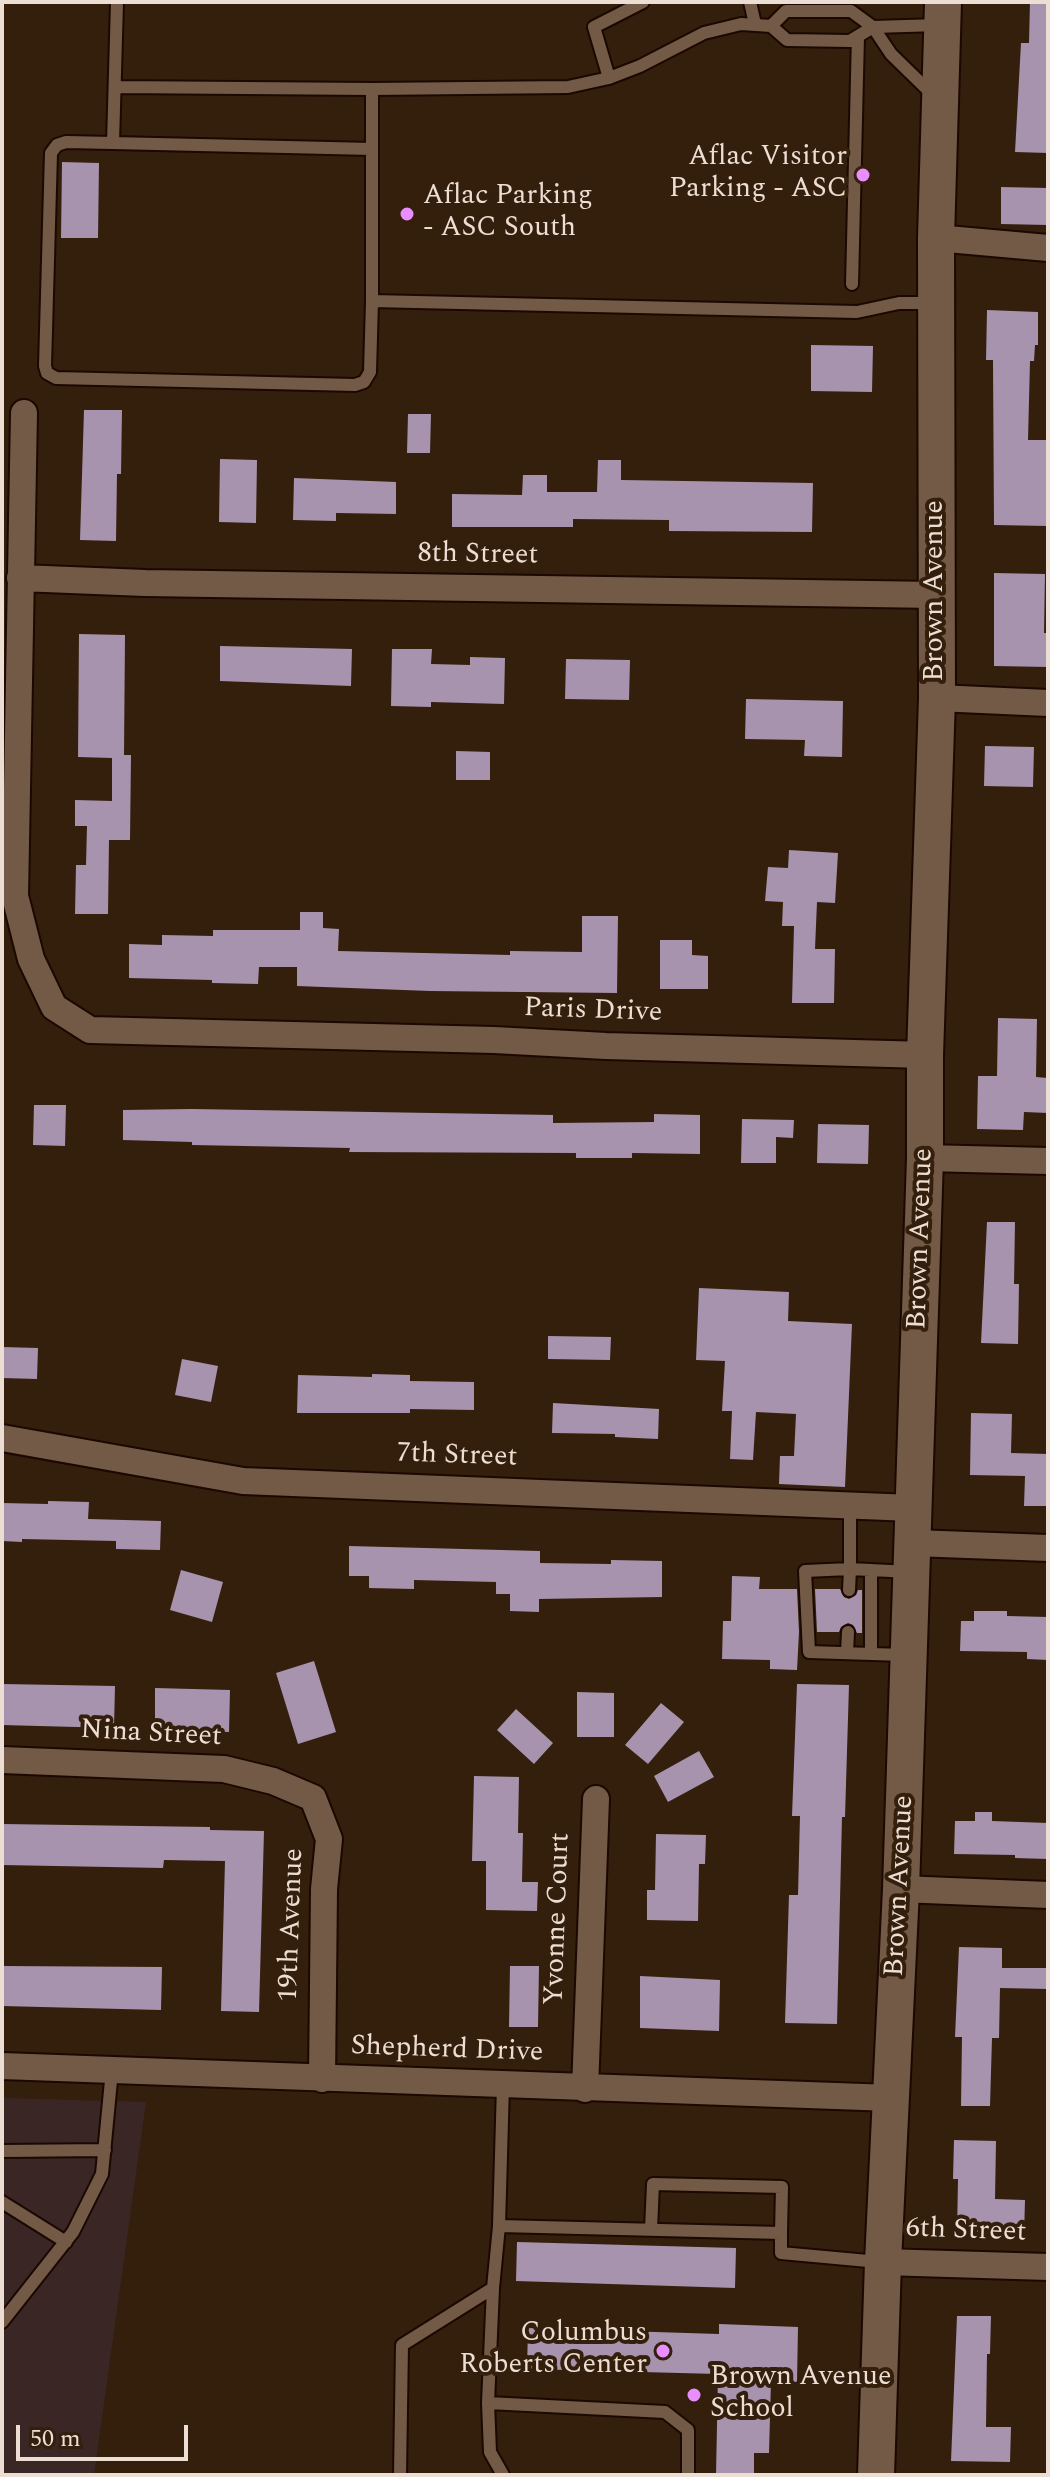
<!DOCTYPE html>
<style>
body{margin:0}
#map{position:relative;width:1050px;height:2477px;overflow:hidden;background:#341f0d;font-family:Spectral,serif}
canvas{display:block}
.frame{position:absolute;inset:0;border:4px solid #edded3;pointer-events:none}
.scale{position:absolute;left:16px;top:2425px;width:172px;height:36px;box-sizing:border-box;border:4px solid #edded3;border-top:0;padding-left:10px;font-size:24px;line-height:28px;white-space:nowrap;color:#edded3;-webkit-text-stroke:6px #341f0d;paint-order:stroke}
</style>
<div id="map">
<canvas width="1050" height="2477"></canvas>
<div class="frame"></div>
<div class="scale">50 m</div>
</div>
<script>
const context = document.querySelector('canvas').getContext('2d');
context.lineJoin = 'round';
function fillPath(path, color) { context.fillStyle = color; context.fill(path, 'evenodd'); }
const toPath = rows => new Path2D(rows.map(r => 'M' + r).join(''));
function strokePath(path, color, width, dash) { context.strokeStyle = color; context.lineWidth = width; context.lineCap = dash ? 'butt' : 'round'; context.setLineDash(dash || []); context.stroke(path); }
function write(font, color, halo, rows, align = 'center') {
  context.font = font + ' Spectral,serif'; context.lineWidth = 8; context.setLineDash([]); context.textBaseline = 'middle'; context.strokeStyle = halo; context.fillStyle = color; for (const [text, x, y, turn = 0] of rows) {
    context.save(); context.translate(x, y); context.rotate((+turn || 0) * Math.PI / 180); context.textAlign = isNaN(turn) ? turn : align; if (halo) context.strokeText(text, 0, 0); context.fillText(text, 0, 0); context.restore();
  }
}
const education = toPath([
 [2,2098,146,2102,94,2475,2,2475]
]);
const building = toPath([
 [1030,2,1048,2,1048,153,1015,152,1021,43,1029,43],
 [62,162,99,163,98,238,61,238],
 [1001,187,1048,188,1048,225,1001,224],
 [987,310,1038,312,1038,345,1035,345,1034,361,1030,361,1028,440,1048,440,1048,526,994,525,993,360,986,360],
 [811,345,873,346,872,392,811,391],
 [84,410,122,410,121,474,117,474,116,541,80,540],
 [408,414,431,414,430,453,407,453],
 [220,459,257,460,256,523,219,522],
 [598,460,621,460,621,480,813,483,812,532,669,531,669,520,573,519,573,527,452,527,452,494,522,495,523,475,547,475,547,492,597,492],
 [294,478,396,482,396,514,336,513,336,521,293,520],
 [994,573,1045,574,1044,633,1048,633,1048,667,994,666],
 [79,634,125,635,124,755,131,755,130,840,109,840,108,914,75,914,76,865,86,865,87,826,75,826,75,800,112,801,112,758,78,757],
 [220,646,352,649,351,686,220,681],
 [392,649,432,649,431,664,470,665,470,657,505,658,504,704,431,702,431,707,391,706],
 [566,659,630,660,629,700,565,699],
 [746,699,843,701,842,757,804,756,805,740,745,739],
 [985,746,1034,747,1033,787,984,786],
 [456,751,490,752,490,780,456,780],
 [789,850,838,853,835,903,817,902,815,949,835,949,834,1003,792,1003,794,926,782,926,783,902,765,901,768,867,788,868],
 [300,912,323,912,323,928,339,929,338,951,510,955,510,951,582,952,582,916,618,916,617,993,430,991,297,986,297,967,259,967,258,984,212,983,212,980,129,978,129,944,162,945,162,935,213,936,213,930,300,930],
 [660,940,692,940,692,955,708,956,708,989,660,989],
 [998,1018,1037,1019,1036,1077,1048,1078,1048,1113,1024,1112,1023,1130,977,1129,978,1076,997,1076],
 [34,1105,66,1105,65,1146,33,1145],
 [192,1109,553,1115,553,1123,654,1122,654,1114,700,1115,700,1154,632,1153,632,1158,576,1158,576,1153,349,1152,350,1148,192,1145,192,1142,123,1140,123,1110],
 [742,1119,794,1120,793,1138,776,1137,776,1163,741,1163],
 [818,1124,869,1125,868,1164,817,1163],
 [987,1222,1015,1222,1014,1284,1019,1284,1018,1344,981,1343],
 [699,1288,789,1292,788,1321,852,1324,845,1487,779,1484,780,1456,794,1456,796,1414,756,1412,753,1460,730,1459,732,1411,722,1411,725,1361,696,1360],
 [548,1336,611,1337,610,1360,548,1359],
 [2,1347,38,1348,37,1379,2,1378],
 [182,1359,218,1366,211,1402,175,1395],
 [372,1374,410,1375,410,1381,474,1382,474,1410,410,1409,410,1413,297,1413,298,1375,372,1377],
 [553,1403,659,1409,658,1439,615,1437,615,1434,552,1433],
 [971,1413,1012,1414,1011,1453,1048,1454,1048,1506,1024,1506,1025,1476,970,1475],
 [48,1501,89,1502,88,1519,161,1521,160,1550,116,1549,116,1541,22,1539,22,1542,2,1541,2,1503,48,1504],
 [349,1546,540,1551,540,1563,611,1564,611,1560,662,1561,662,1597,539,1599,539,1612,510,1611,510,1594,496,1594,496,1582,414,1580,414,1589,369,1588,369,1576,349,1576],
 [181,1570,223,1582,212,1622,170,1610],
 [732,1576,760,1577,759,1589,797,1589,799,1632,797,1670,770,1669,770,1660,722,1659,723,1621,731,1621],
 [815,1589,840,1589,844,1597,849,1599,856,1595,858,1590,862,1590,862,1633,857,1633,853,1625,848,1623,841,1627,839,1632,817,1632],
 [974,1611,1007,1611,1007,1616,1048,1617,1048,1660,1027,1659,1027,1652,960,1651,961,1621,974,1621],
 [314,1661,336,1732,298,1744,276,1673],
 [2,1684,115,1686,114,1728,2,1725],
 [797,1684,849,1685,845,1817,842,1817,837,2024,785,2023,789,1895,798,1895,800,1816,792,1816],
 [155,1688,230,1690,229,1732,155,1730],
 [577,1692,614,1693,614,1737,577,1737],
 [661,1703,684,1722,648,1764,625,1745],
 [516,1709,553,1743,534,1764,497,1730],
 [699,1751,714,1777,668,1802,654,1776],
 [474,1776,519,1777,518,1833,523,1833,522,1882,538,1882,537,1911,486,1910,486,1861,472,1861],
 [975,1812,992,1812,992,1821,1048,1823,1048,1859,1015,1858,1015,1855,954,1854,955,1821,975,1821],
 [2,1824,210,1827,210,1830,264,1831,259,2012,221,2011,225,1861,164,1860,163,1868,2,1865],
 [656,1834,706,1835,705,1864,699,1864,698,1921,647,1920,647,1890,655,1890],
 [959,1947,1002,1948,1002,1968,1048,1968,1048,1989,1000,1988,999,2038,992,2038,990,2106,961,2106,962,2037,955,2037],
 [2,1966,162,1967,161,2010,2,2006],
 [510,1966,539,1966,538,2027,509,2027],
 [640,1976,720,1980,719,2031,640,2028],
 [954,2140,996,2141,995,2199,1025,2200,1024,2236,957,2234,958,2179,953,2179],
 [517,2242,736,2248,735,2288,516,2281],
 [957,2316,991,2316,990,2354,987,2354,986,2427,1011,2427,1010,2462,951,2461],
 [719,2324,798,2327,797,2382,771,2381,769,2453,754,2453,754,2475,716,2475,718,2374,527,2369,528,2328,719,2334]
]);
const lane = toPath([
 [117,2,113,143,66,142,57,145,51,153,45,366,47,373,56,378,355,385,364,382,370,372,372,301,857,312,899,303,934,303],
 [750,2,755,24],
 [609,78,594,27,643,2],
 [115,87,372,89,568,87,609,78,640,66,704,33,741,24,771,26],
 [933,95,891,54,873,27,851,11,786,11,771,26,787,40,850,41,873,27,939,25],
 [113,143,372,149],
 [852,284,858,36],
 [372,301,372,89],
 [850,1505,850,1569,805,1571,809,1652,904,1655],
 [849,1590,850,1569,910,1572],
 [847,1653,848,1632],
 [871,1653,871,1570],
 [503,2085,499,2226,781,2233,782,2187,653,2184,651,2229],
 [2,2151,105,2150],
 [2,2202,66,2242],
 [499,2226,493,2288,488,2403,490,2452,503,2475],
 [781,2233,781,2253,879,2262],
 [2,2322,73,2232,102,2174,112,2070],
 [488,2403,665,2412,688,2430,688,2475],
 [400,2475,402,2345,493,2288]
]);
const street = toPath([
 [936,238,1048,248],
 [24,413,15,896,31,959,54,1007,90,1030,494,1040,606,1046,925,1055],
 [20,578,145,583,936,595],
 [937,698,1048,703],
 [925,1158,1048,1161],
 [2,1438,243,1481,912,1508],
 [914,1543,1048,1548],
 [2,1760,224,1769,273,1781,313,1798,329,1839,324,1889,322,2079],
 [901,1889,1048,1895],
 [2,2066,891,2098],
 [585,2089,596,1799],
 [883,2262,1048,2267]
]);
const secondary = toPath([
 [876,2475,883,2262,901,1889,925,1158,925,1055,937,698,936,238,943,2]
]);
const markers = [
 [863,175,8,"#e98efe"],
 [407,214,8,"#e98efe"],
 [663,2351,8,"#e98efe"],
 [694,2395,8,"#e98efe"]
];
const poiNames = [
 ["Aflac Visitor",847,159],
 ["Parking - ASC",847,191],
 ["Aflac Parking",423,198,"left"],
 ["- ASC South",423,230,"left"],
 ["Columbus",647,2335],
 ["Roberts Center",647,2367],
 ["Brown Avenue",710,2379,"left"],
 ["School",710,2411,"left"]
];
const streetNames = [
 ["8th Street",478,556,1],
 ["Brown Avenue",937,591,-90],
 ["Paris Drive",593,1012,2],
 ["Brown Avenue",922,1239,-88],
 ["7th Street",457,1457,2],
 ["Nina Street",151,1735,3],
 ["Brown Avenue",901,1886,-87],
 ["Yvonne Court",559,1919,-88],
 ["19th Avenue",293,1925,-88],
 ["Shepherd Drive",447,2051,2],
 ["6th Street",966,2232,2]
];
fillPath(education, '#3a2624');
fillPath(building, '#a793ad');
strokePath(lane, '#1b0800', 16);
strokePath(street, '#1b0800', 30);
strokePath(secondary, '#1b0800', 40);
strokePath(lane, '#735a46', 12);
strokePath(street, '#735a46', 26);
strokePath(secondary, '#735a46', 36);
for (const [x, y, r, color] of markers) { const dot = new Path2D(); dot.arc(x, y, r, 0, 2 * Math.PI); context.fillStyle = color; context.fill(dot); strokePath(dot, '#341f0d', 3); }
write('28px', '#edded3', '#341f0d', poiNames, 'right');
write('28px', '#edded3', '#341f0d', streetNames);
</script>
